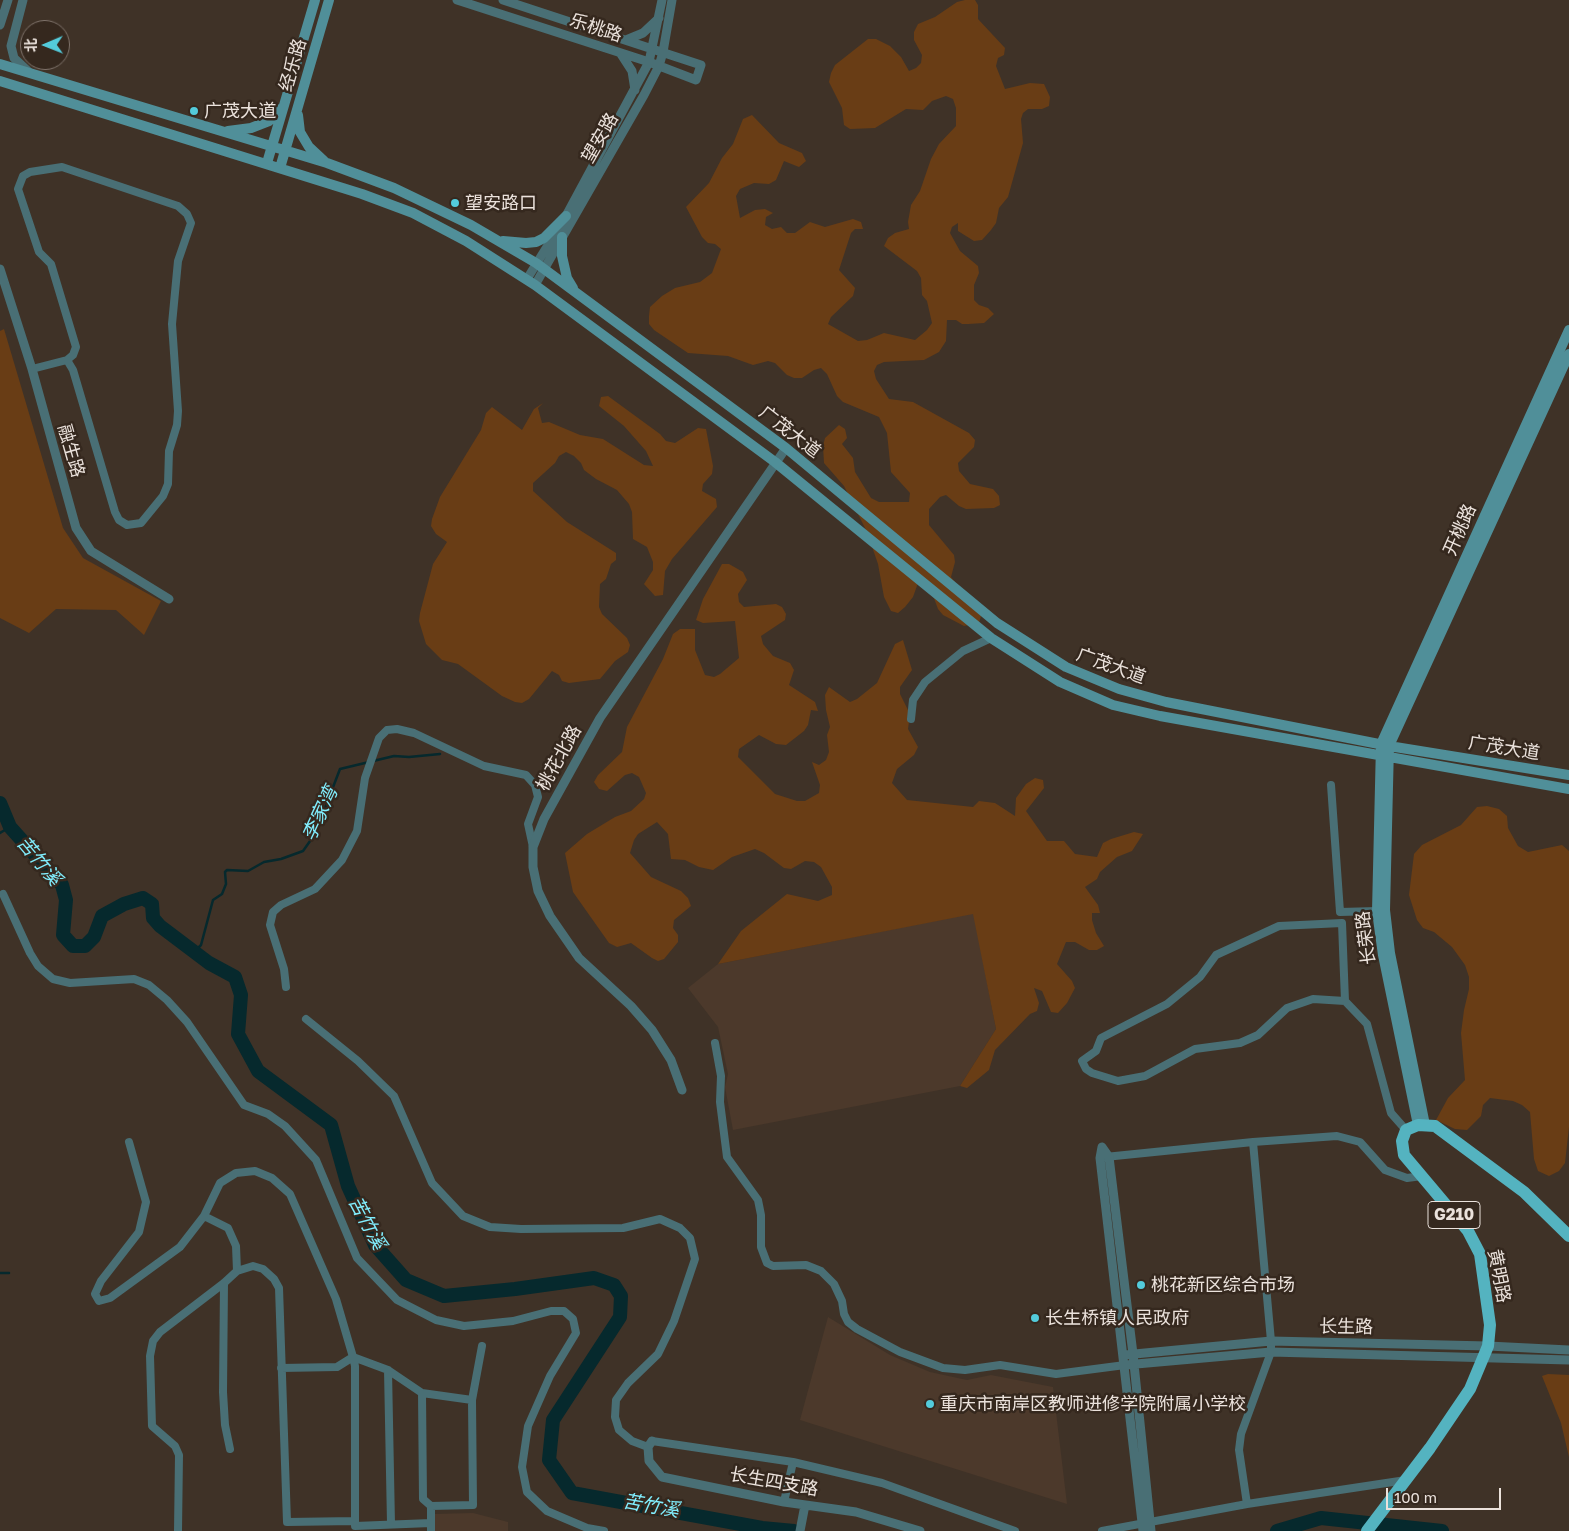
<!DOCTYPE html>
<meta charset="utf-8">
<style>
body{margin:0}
#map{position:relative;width:1569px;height:1531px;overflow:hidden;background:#3f3227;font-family:"Golos Text","Noto Sans SC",sans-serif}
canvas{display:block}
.north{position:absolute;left:20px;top:20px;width:50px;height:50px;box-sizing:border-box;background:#35281e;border:1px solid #7e726a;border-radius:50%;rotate:269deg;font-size:14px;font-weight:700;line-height:20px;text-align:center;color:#ebe2dc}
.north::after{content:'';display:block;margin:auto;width:18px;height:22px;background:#53cbdb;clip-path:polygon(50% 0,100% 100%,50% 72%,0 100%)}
.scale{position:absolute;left:1386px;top:1488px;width:115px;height:22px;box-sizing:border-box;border:2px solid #ebe2dc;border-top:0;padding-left:6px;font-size:15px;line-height:18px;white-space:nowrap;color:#ebe2dc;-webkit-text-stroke:4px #35281e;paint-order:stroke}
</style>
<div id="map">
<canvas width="1569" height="1531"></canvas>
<div class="north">北</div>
<div class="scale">100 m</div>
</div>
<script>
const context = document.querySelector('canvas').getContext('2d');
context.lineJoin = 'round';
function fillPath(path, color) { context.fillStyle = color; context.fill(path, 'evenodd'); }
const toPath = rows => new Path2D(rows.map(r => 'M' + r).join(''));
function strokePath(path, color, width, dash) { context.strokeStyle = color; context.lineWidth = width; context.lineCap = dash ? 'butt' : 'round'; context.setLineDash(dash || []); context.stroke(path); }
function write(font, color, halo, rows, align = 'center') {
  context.font = font + ' "Golos Text","Noto Sans SC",sans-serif'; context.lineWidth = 5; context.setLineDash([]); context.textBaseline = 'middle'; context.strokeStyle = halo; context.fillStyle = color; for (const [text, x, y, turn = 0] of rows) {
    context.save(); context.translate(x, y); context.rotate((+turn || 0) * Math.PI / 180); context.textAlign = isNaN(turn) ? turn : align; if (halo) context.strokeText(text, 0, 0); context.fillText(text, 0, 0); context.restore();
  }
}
const built = toPath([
 [974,913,996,1029,960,1086,733,1130,725,1087,728,1074,718,1027,688,988,718,964],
 [828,1317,890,1355,930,1372,967,1380,991,1375,1053,1387,1067,1504,800,1420],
 [473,1513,508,1522,508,1531,434,1531,434,1514]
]);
const green = toPath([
 [965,0,975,0,978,5,978,19,1005,48,1004,55,998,58,996,66,1005,89,1030,83,1044,84,1050,97,1049,106,1042,109,1028,109,1023,113,1021,119,1023,143,1008,197,999,208,996,223,991,230,982,240,974,241,958,231,958,223,952,227,950,233,960,251,978,266,979,273,974,285,974,300,979,305,988,308,994,314,984,323,968,324,962,324,956,320,947,320,946,341,939,352,924,360,884,362,877,365,874,371,876,379,889,399,913,402,969,433,975,440,974,447,958,463,959,471,970,484,993,489,999,496,1000,505,994,508,966,509,959,506,946,495,940,497,929,509,929,525,954,555,955,562,951,577,981,616,979,623,964,626,943,615,938,609,932,593,918,583,913,597,905,607,898,613,891,611,884,597,878,564,867,532,844,486,824,463,823,446,825,438,839,425,845,429,847,438,842,444,853,458,855,472,871,498,879,502,909,502,910,493,891,472,887,433,879,417,843,402,837,396,827,374,821,368,814,370,802,378,794,378,787,375,775,363,768,361,753,365,728,356,688,353,654,330,649,324,649,316,650,307,662,296,675,288,700,282,712,273,721,249,715,244,708,243,702,237,686,207,709,183,722,158,733,144,743,119,752,115,779,143,802,153,806,161,799,167,784,161,776,180,769,184,754,183,740,189,736,196,740,218,755,210,765,209,773,213,766,217,765,225,772,229,781,227,787,233,795,233,810,222,825,227,853,219,861,222,863,229,855,229,851,233,839,270,855,288,853,296,831,317,828,324,858,341,867,340,884,333,915,340,927,330,932,323,927,301,922,295,921,278,917,271,884,246,888,238,895,233,909,229,908,222,911,205,920,191,931,159,939,144,956,126,956,108,953,99,946,96,932,101,923,110,906,109,875,128,850,129,844,125,842,108,829,82,831,73,835,65,868,39,876,39,890,46,901,57,909,71,916,68,921,63,922,55,914,40,914,32,918,24,935,17,957,2],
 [4,329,63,528,83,558,161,601,144,635,116,610,56,609,29,633,0,618,0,331],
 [608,396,660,434,666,441,675,443,698,428,706,429,713,466,712,474,703,484,702,491,716,499,717,507,672,559,665,571,663,595,655,596,644,584,653,570,653,562,647,547,633,539,632,512,629,504,617,490,596,479,584,470,581,463,574,456,566,452,559,456,555,463,533,483,533,491,567,522,616,553,616,560,611,564,606,579,600,584,599,607,602,614,627,638,630,645,628,652,615,661,600,679,569,683,562,681,559,675,552,671,529,699,522,703,515,702,502,696,458,664,442,660,426,644,419,621,420,613,433,564,447,542,436,534,431,526,432,519,440,497,481,430,486,413,492,407,522,430,534,409,543,403,538,408,542,423,549,422,580,435,603,439,644,465,653,466,646,451,624,426,599,406,601,397],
 [722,564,729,564,743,572,747,580,738,594,739,602,744,607,776,604,782,607,786,614,785,620,761,636,763,644,773,656,790,663,794,670,789,685,815,702,818,711,811,710,808,725,804,731,786,745,776,744,759,735,739,749,738,757,775,794,797,801,805,801,819,793,820,785,812,762,819,765,826,760,829,752,827,735,830,727,826,710,825,695,829,687,850,702,857,699,877,683,895,644,903,640,912,670,900,687,900,694,910,714,908,729,918,747,914,755,897,769,892,783,907,800,973,807,979,801,995,803,1015,816,1016,798,1026,784,1035,778,1043,780,1044,788,1026,811,1047,841,1064,841,1075,854,1097,857,1103,843,1111,839,1134,832,1143,834,1132,851,1117,857,1100,872,1097,879,1085,887,1098,905,1100,913,1092,913,1092,920,1096,933,1104,946,1097,950,1089,950,1075,942,1066,942,1057,964,1072,981,1075,988,1067,1003,1058,1013,1051,1012,1042,991,1034,988,1039,1003,1037,1011,1030,1014,995,1050,989,1070,967,1088,960,1086,996,1029,973,914,718,964,741,931,787,894,818,901,832,895,832,887,821,867,814,862,805,861,791,869,784,868,764,853,755,849,732,857,713,870,699,867,685,860,671,859,668,834,657,822,638,834,634,840,630,853,651,877,681,891,688,898,691,906,674,920,673,928,678,935,678,942,664,959,658,961,652,958,631,943,617,947,609,943,573,892,565,853,587,834,615,817,631,811,644,799,646,793,639,777,632,773,625,775,607,791,599,789,594,782,598,775,622,752,627,727,663,659,673,634,680,629,695,629,695,650,705,675,714,677,720,674,739,658,735,621,703,623,696,620,703,599],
 [1487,806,1499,809,1507,816,1508,828,1518,846,1528,852,1562,845,1569,851,1569,1127,1565,1163,1559,1171,1549,1176,1538,1171,1534,1159,1530,1112,1522,1105,1513,1101,1490,1098,1483,1105,1481,1116,1467,1130,1455,1129,1436,1120,1448,1098,1465,1080,1461,1033,1464,1010,1469,989,1469,977,1465,965,1452,947,1434,932,1423,928,1417,920,1409,895,1414,854,1422,845,1461,825,1477,807],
 [1548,1374,1569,1375,1569,1457,1561,1423,1542,1376]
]);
const stream = toPath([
 [0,833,10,827],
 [195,951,201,945,213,900,222,894,226,884,225,872,227,870,248,871,264,862,281,859,303,851,315,834,340,769,394,756,409,757,440,754],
 [0,1273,9,1273]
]);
const river = toPath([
 [0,803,10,827,62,885,66,900,63,935,73,946,85,946,94,937,102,916,124,904,143,898,152,904,153,918,160,926,209,963,235,977,241,995,238,1034,258,1071,331,1125,348,1186,375,1245,406,1280,444,1296,515,1289,594,1278,614,1285,621,1296,620,1317,553,1420,549,1460,572,1493,762,1528,794,1531],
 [1277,1531,1321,1518,1442,1531]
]);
const minor = toPath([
 [32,369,67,360,73,355,76,347,51,264,39,252,18,189,23,176,30,172,62,167,178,206,187,214,191,223,178,261,172,324,178,411,177,425,169,451,168,484,163,496,141,523,127,525,119,520,115,512,73,370,67,360],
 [911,719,913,700,925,682,963,651,991,638],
 [1331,785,1340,912,1377,911],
 [3,894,30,953,38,966,53,979,70,983,134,979,149,985,167,1000,187,1022,244,1105,268,1114,285,1126,316,1160,357,1258,397,1300,436,1320,464,1326,513,1321,551,1311,564,1311,573,1319,576,1333,550,1376,528,1426,522,1467,527,1492,547,1511,587,1528,604,1531],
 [286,987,284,969,270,925,273,912,281,905,315,889,342,860,357,831,365,778,379,738,387,730,397,729,414,733,484,766,526,775,535,785,538,797,528,824,533,847],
 [1345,1001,1342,923,1279,926,1216,955,1200,977,1167,1004,1101,1038,1096,1051,1082,1061,1086,1069,1092,1073,1118,1081,1145,1076,1195,1049,1240,1043,1258,1035,1287,1008,1313,999,1345,1001,1367,1024,1391,1113,1406,1130],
 [306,1019,358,1061,394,1096,432,1183,463,1216,490,1227,521,1229,623,1228,660,1219,680,1228,690,1238,695,1259,674,1321,658,1354,628,1383,616,1400,615,1417,619,1430,632,1441,648,1447],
 [715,1043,721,1076,720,1102,727,1157,758,1200,761,1215,761,1247,767,1263,773,1266,806,1265,821,1271,834,1284,842,1301,844,1314,848,1322,857,1329,900,1352,943,1368,965,1370,1000,1365,1056,1374,1125,1365],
 [129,1142,146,1202,139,1232,101,1281,95,1294,99,1301,110,1298,180,1247,204,1216,220,1183,236,1173,255,1171,272,1178,290,1194,336,1299,353,1357,355,1366,355,1526,431,1523,431,1531],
 [1105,1157,1253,1142,1337,1136,1360,1142,1385,1170,1407,1178,1422,1176],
 [204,1216,228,1228,236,1246,237,1271],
 [224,1283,223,1392,225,1425,230,1449],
 [281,1368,337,1367,353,1357,388,1370,422,1393,472,1400],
 [388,1370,391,1524],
 [422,1393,423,1499,431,1506,431,1523],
 [652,1441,793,1462,882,1483,1015,1531],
 [784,1502,793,1462],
 [1247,1504,1239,1450,1241,1434,1271,1352,1271,1341,1253,1142],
 [431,1506,473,1505,472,1400,482,1346],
 [178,1531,179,1455,175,1446,152,1426,150,1356,153,1341,160,1332,224,1283,237,1271,253,1266,263,1269,274,1279,279,1288,287,1522,355,1521],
 [1102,1531,1247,1504,1406,1480]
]);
const tertiary = toPath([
 [23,0,11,46,14,58,29,72],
 [457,0,649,62,696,80,701,65,503,0],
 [0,25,8,0],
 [626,40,643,33,659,18],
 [621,54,632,71,635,90],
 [0,269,32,369,76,528,91,551,169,599],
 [527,279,566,216,649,62,662,0],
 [535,285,644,95,659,66,663,52,672,0],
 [682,1090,671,1060,652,1030,631,1006,579,958,550,916,538,891,533,867,533,847,544,819,600,718,786,448],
 [1102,1147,1109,1157,1133,1354,1151,1531],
 [1102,1147,1100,1158,1143,1531],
 [1124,1355,1271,1341,1488,1346,1569,1350],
 [1125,1365,1271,1352,1569,1360],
 [652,1441,648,1447,649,1461,662,1477,784,1502,856,1512,920,1531],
 [800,1531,805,1505]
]);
const secondary = toPath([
 [0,64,327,163,394,188,471,225,536,263,786,448,997,623,1066,667,1119,689,1166,702,1389,746,1569,775],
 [0,81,362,194,413,213,466,241,535,285,775,462,991,638,1060,682,1113,705,1160,716,1569,789],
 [298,115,300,132,309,147,324,161],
 [228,131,251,128,269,121,283,107],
 [267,163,315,0],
 [280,168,329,0],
 [562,237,562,256,567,278,573,288],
 [503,241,526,243,536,242,544,238,566,216],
 [1418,1125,1383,955,1377,911,1381,744,1569,330],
 [1425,1125,1390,953,1385,910,1389,746,1569,354]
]);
const trunk = toPath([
 [1367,1531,1430,1448,1470,1389,1488,1346,1490,1325,1480,1254,1468,1231,1404,1155,1402,1141,1406,1130,1418,1125,1435,1126,1524,1192,1569,1236]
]);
const markers = [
 [194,111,5,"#53cbdb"],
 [455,203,5,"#53cbdb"],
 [1141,1285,5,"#53cbdb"],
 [1035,1318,5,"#53cbdb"],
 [930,1404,5,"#53cbdb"]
];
const shields = [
 [1454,1215,52]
];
const shieldNames = [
 ["G210",1454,1215]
];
const streetNames = [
 ["乐桃路",596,28,18],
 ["经乐路",293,65,-74],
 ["望安路",600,138,-60],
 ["广茂大道",790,432,38],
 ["融生路",71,451,74],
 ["开桃路",1460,530,-66],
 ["广茂大道",1111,666,20],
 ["广茂大道",1504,748,9],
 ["桃花北路",559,758,-61],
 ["长荣路",1366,938,-97],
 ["黄明路",1499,1276,79],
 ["长生路",1346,1327,1],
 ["长生四支路",774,1482,10]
];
const poiNames = [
 ["广茂大道",204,111],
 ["望安路口",465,203],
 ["桃花新区综合市场",1151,1285],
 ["长生桥镇人民政府",1045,1318],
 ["重庆市南岸区教师进修学院附属小学校",940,1404]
];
const waterNames = [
 ["李家湾",320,814,-65],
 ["苦竹溪",39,861,50],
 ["苦竹溪",367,1223,62],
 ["苦竹溪",651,1506,10]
];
fillPath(built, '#4c392b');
fillPath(green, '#693d15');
strokePath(stream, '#06292d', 2.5);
strokePath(river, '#06292d', 14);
strokePath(minor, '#496f75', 8);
strokePath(tertiary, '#496f75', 9);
strokePath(secondary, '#508f99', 10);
strokePath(trunk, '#54b3c0', 12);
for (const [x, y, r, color] of markers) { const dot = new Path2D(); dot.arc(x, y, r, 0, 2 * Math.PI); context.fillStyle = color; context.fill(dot); strokePath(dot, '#35281e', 2); }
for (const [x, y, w] of shields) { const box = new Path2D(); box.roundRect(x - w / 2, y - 13.5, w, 27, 4); context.fillStyle = '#35281e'; context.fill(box); strokePath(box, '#ebe2dc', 1); }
write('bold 16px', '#ebe2dc', null, shieldNames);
write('18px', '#ebe2dc', '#35281e', streetNames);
write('18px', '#ebe2dc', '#35281e', poiNames, 'left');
write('italic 19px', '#81eefe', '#35281e', waterNames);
</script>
